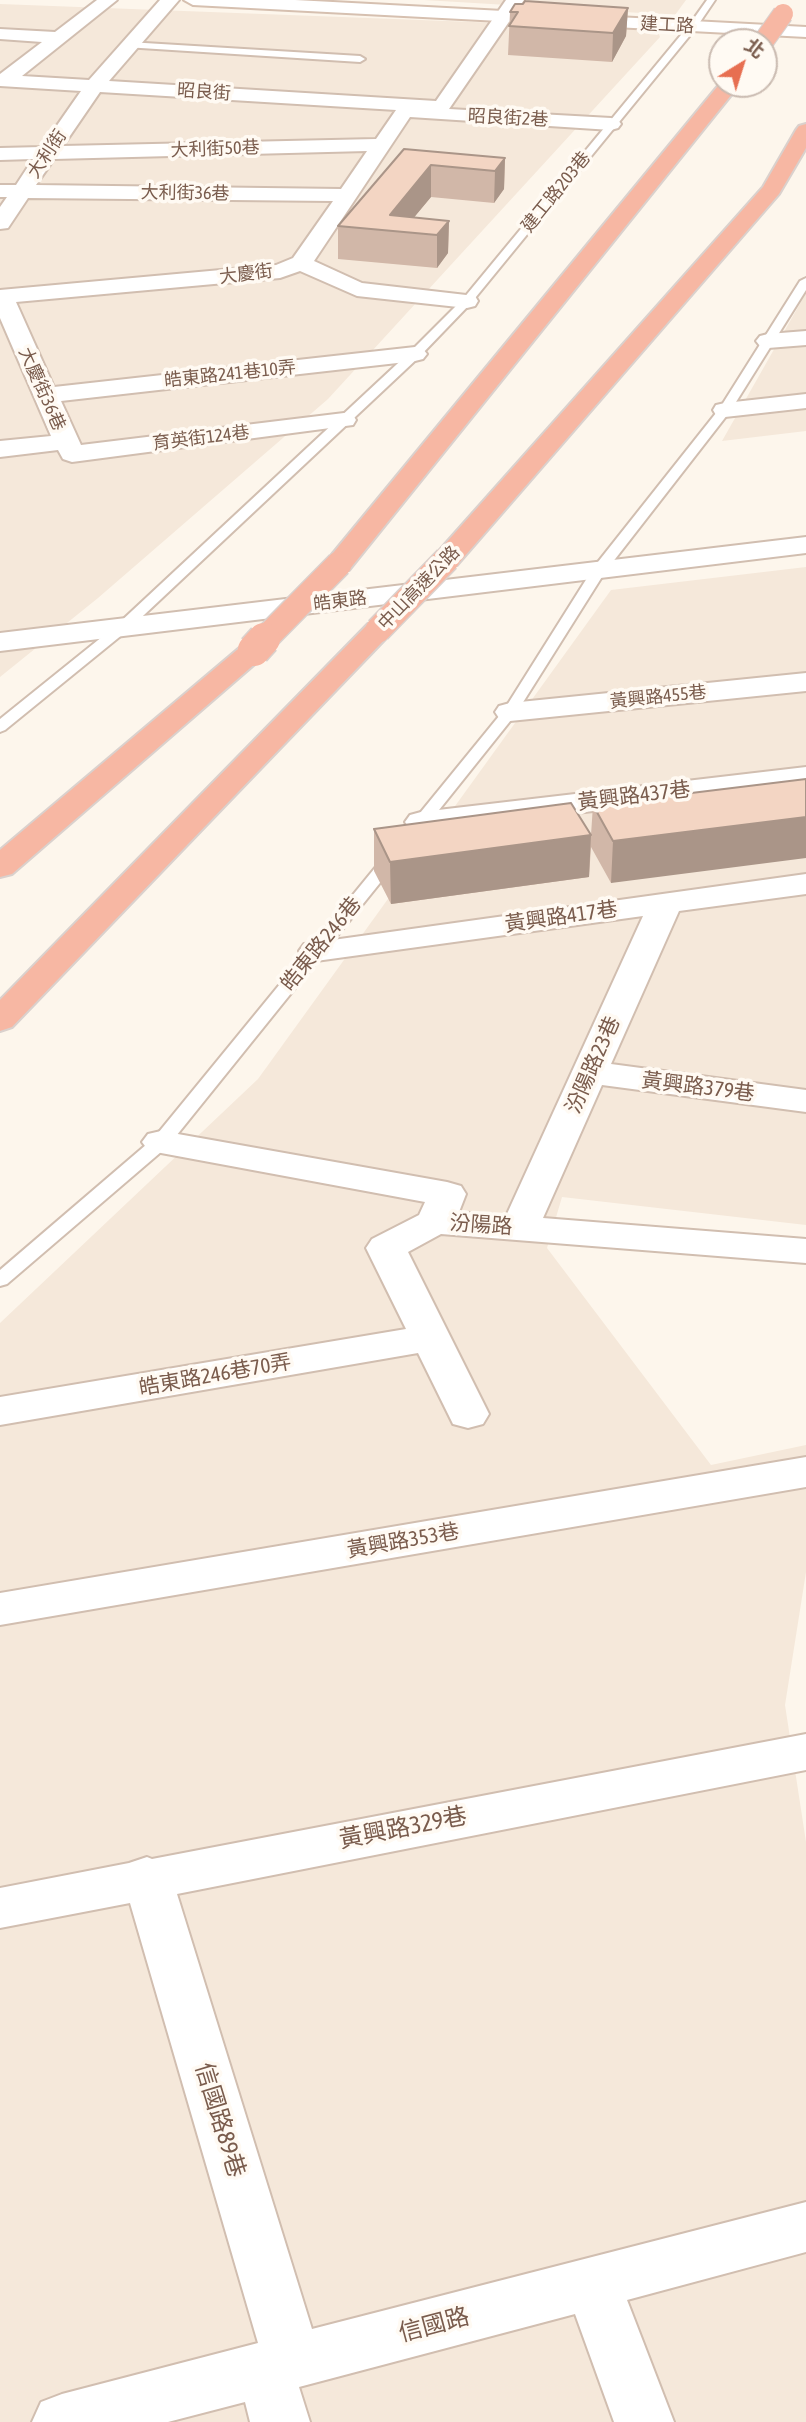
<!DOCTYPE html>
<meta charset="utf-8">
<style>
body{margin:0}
#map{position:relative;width:806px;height:2422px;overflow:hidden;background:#fdf6ec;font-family:"Asap Condensed","Noto Sans TC",sans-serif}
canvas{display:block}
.north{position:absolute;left:708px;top:28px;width:70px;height:70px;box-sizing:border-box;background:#fffaf3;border:2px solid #cabbb1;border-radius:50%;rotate:38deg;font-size:19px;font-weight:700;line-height:28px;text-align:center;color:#7a5c4d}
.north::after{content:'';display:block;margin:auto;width:24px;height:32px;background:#e76f51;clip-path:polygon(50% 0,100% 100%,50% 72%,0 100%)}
</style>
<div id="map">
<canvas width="806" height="2422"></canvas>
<div class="north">北</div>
</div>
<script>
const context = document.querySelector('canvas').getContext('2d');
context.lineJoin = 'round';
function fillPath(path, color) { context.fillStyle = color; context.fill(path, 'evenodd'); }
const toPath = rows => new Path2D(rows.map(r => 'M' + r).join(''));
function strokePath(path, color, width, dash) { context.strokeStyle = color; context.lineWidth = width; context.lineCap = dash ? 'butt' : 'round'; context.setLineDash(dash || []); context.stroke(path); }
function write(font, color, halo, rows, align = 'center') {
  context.font = font + ' "Asap Condensed","Noto Sans TC",sans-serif'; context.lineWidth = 7; context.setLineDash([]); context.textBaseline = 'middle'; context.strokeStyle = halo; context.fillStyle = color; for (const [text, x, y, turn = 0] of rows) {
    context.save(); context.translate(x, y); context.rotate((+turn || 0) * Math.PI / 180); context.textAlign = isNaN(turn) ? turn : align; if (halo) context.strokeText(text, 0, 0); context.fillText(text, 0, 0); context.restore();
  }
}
const residential = toPath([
 [424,0,686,0,675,15],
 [0,4,657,29,660,37,328,399,98,598,0,677],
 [806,293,806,431,722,441],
 [806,567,806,1225,562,1197,547,1248,711,1465,806,1445,806,1572,785,1705,806,1842,806,2422,0,2422,0,1323,258,1079,611,590]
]);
const lane = toPath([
 [707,0,715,0,696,28,471,303,419,357,128,630,5,730,0,732,0,719,118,624,411,351,463,299,690,24,707,0],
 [128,42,360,56,365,59,360,62,125,47,123,45,128,42],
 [806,278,806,290,731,410,605,572,515,715,419,835,407,835,405,832,407,829,504,710,594,567,720,408,800,281,806,278],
 [394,850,400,852,402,855,400,858,168,1146,7,1284,0,1286,0,1270,154,1138,388,852,394,850]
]);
const street = toPath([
 [97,0,117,0,22,76,89,80,160,0,179,0,109,81,436,101,506,0,524,0,449,109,611,118,618,120,621,124,618,128,611,130,410,117,314,261,362,283,475,296,478,301,475,306,467,308,357,296,300,271,280,278,16,302,54,387,415,347,423,349,427,354,423,359,415,361,61,401,81,445,344,413,353,415,356,420,353,425,72,462,63,459,58,450,0,457,0,441,51,436,0,318,0,290,276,265,293,258,333,201,28,198,8,228,0,229,0,207,7,197,0,197,0,185,16,185,33,159,0,160,0,148,42,147,81,91,0,86,0,74,42,42,0,39,0,29,55,32,97,0],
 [100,92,396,110,376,139,63,146,100,92],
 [367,151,341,189,36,185,54,159,367,151],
 [806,331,806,345,768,348,760,346,756,341,760,336,768,334,806,331],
 [806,394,806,408,725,417,716,415,713,410,716,405,725,403,806,394],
 [806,537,806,553,0,651,0,633,806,537],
 [806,673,806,691,510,721,499,718,495,712,499,706,510,703,806,673],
 [806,767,806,785,421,832,410,829,405,822,410,815,421,812,806,767],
 [806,874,806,894,679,911,611,1064,806,1090,806,1112,602,1085,543,1218,806,1239,806,1263,441,1234,408,1252,489,1414,483,1424,468,1428,453,1424,418,1353,0,1425,0,1397,406,1329,366,1248,372,1239,419,1215,425,1202,161,1153,148,1150,142,1142,148,1134,161,1131,447,1182,461,1186,466,1194,459,1212,506,1216,643,916,316,961,304,958,299,951,304,944,806,874],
 [806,1457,806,1487,0,1625,0,1593,806,1457],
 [806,1734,806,1770,177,1894,312,2329,806,2202,806,2252,627,2300,674,2422,614,2422,575,2314,299,2387,310,2422,250,2422,245,2402,168,2422,32,2422,41,2402,62,2394,258,2343,130,1903,0,1928,0,1888,129,1863,147,1857,152,1859,806,1734]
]);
const secondary = toPath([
 [184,0,295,0,806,27,806,37,193,5,184,0]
]);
const highway = toPath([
 [722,81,722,84,740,84,349,570,339,572,329,570,325,564,329,558,722,81],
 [806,124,806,148,779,194,457,565,447,567,437,565,433,559,437,553,763,187,796,130,799,126,806,124],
 [378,621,388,624,392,630,388,636,12,1027,0,1031,0,1000,368,624,378,621],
 [254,641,264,644,268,650,264,656,12,874,0,877,0,850,244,644,254,641]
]);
const highwayBridgeFar2 = toPath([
 [763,42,783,14]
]);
const highwayBridgeFar1 = toPath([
 [378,630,447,559],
 [263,641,339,564]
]);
const highwayBridge = toPath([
 [254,650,264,639]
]);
const wall = toPath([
 [628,8,626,36,612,62,508,55,510,12],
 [404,149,505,158,504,189,494,203,431,197,414,217,449,221,448,253,437,268,338,259,338,226],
 [806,779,611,883,591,847,589,877,391,904,374,871,374,829,591,835,593,805]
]);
const shadedWall = toPath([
 [628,8,626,36,612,62,613,33],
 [505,158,504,189,494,203,495,171],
 [431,165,431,197,402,232,390,215],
 [449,221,448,253,437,268,437,235],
 [806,817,806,858,611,883,613,841],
 [591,835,589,877,391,904,390,862]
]);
const building = toPath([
 [525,1,628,8,613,33,509,26,518,12,510,12,515,4,523,4,525,1],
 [404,149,505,158,495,171,431,165,390,215,449,221,437,235,338,226,404,149],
 [806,779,806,817,613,841,593,805,806,779],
 [571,803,591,835,390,862,374,829,571,803]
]);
const farStreetnames = [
 ["建工路",667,25,3],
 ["昭良街",204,92,4],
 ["昭良街2巷",508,118,3],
 ["大利街50巷",215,149,-2],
 ["大利街",47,154,-56],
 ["建工路203巷",556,192,-51],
 ["大利街36巷",185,193,1],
 ["大慶街",246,274,-7],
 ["皓東路241巷10弄",230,374,-6],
 ["大慶街36巷",42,389,66],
 ["育英街124巷",201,438,-7],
 ["中山高速公路",419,588,-46],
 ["皓東路",340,601,-7],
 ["黃興路455巷",658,697,-6]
];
const streetNames = [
 ["黃興路437巷",634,796,-7],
 ["黃興路417巷",561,917,-8],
 ["皓東路246巷",321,944,-51],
 ["汾陽路23巷",593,1065,-66],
 ["黃興路379巷",698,1087,7],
 ["汾陽路",481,1225,4],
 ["皓東路246巷70弄",215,1375,-10],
 ["黃興路353巷",403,1541,-10]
];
const nearStreetnames = [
 ["黃興路329巷",403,1828,-11],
 ["信國路89巷",220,2120,73],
 ["信國路",434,2325,-15]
];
fillPath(residential, '#f5e8da');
strokePath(lane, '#d1beb0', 4);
strokePath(street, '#d1beb0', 4);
strokePath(secondary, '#d6c0b0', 4);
strokePath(highway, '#dad1cd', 4);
fillPath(lane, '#fff');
fillPath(street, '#fff');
fillPath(secondary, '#fff');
fillPath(highway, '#f7b7a3');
strokePath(highwayBridgeFar2, '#dad1cd', 22, []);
strokePath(highwayBridgeFar1, '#dad1cd', 28, []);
strokePath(highwayBridge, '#dad1cd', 35, []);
strokePath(highwayBridgeFar2, '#f7b7a3', 20);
strokePath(highwayBridgeFar1, '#f7b7a3', 25);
strokePath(highwayBridge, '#f7b7a3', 32);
fillPath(wall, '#d1b7a8');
fillPath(shadedWall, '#aa9588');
fillPath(building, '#f3d5c3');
strokePath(building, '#aa9588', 2);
write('18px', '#7a5c4d', '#fffaf3', farStreetnames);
write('21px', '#7a5c4d', '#fffaf3', streetNames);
write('24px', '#7a5c4d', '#fffaf3', nearStreetnames);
</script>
